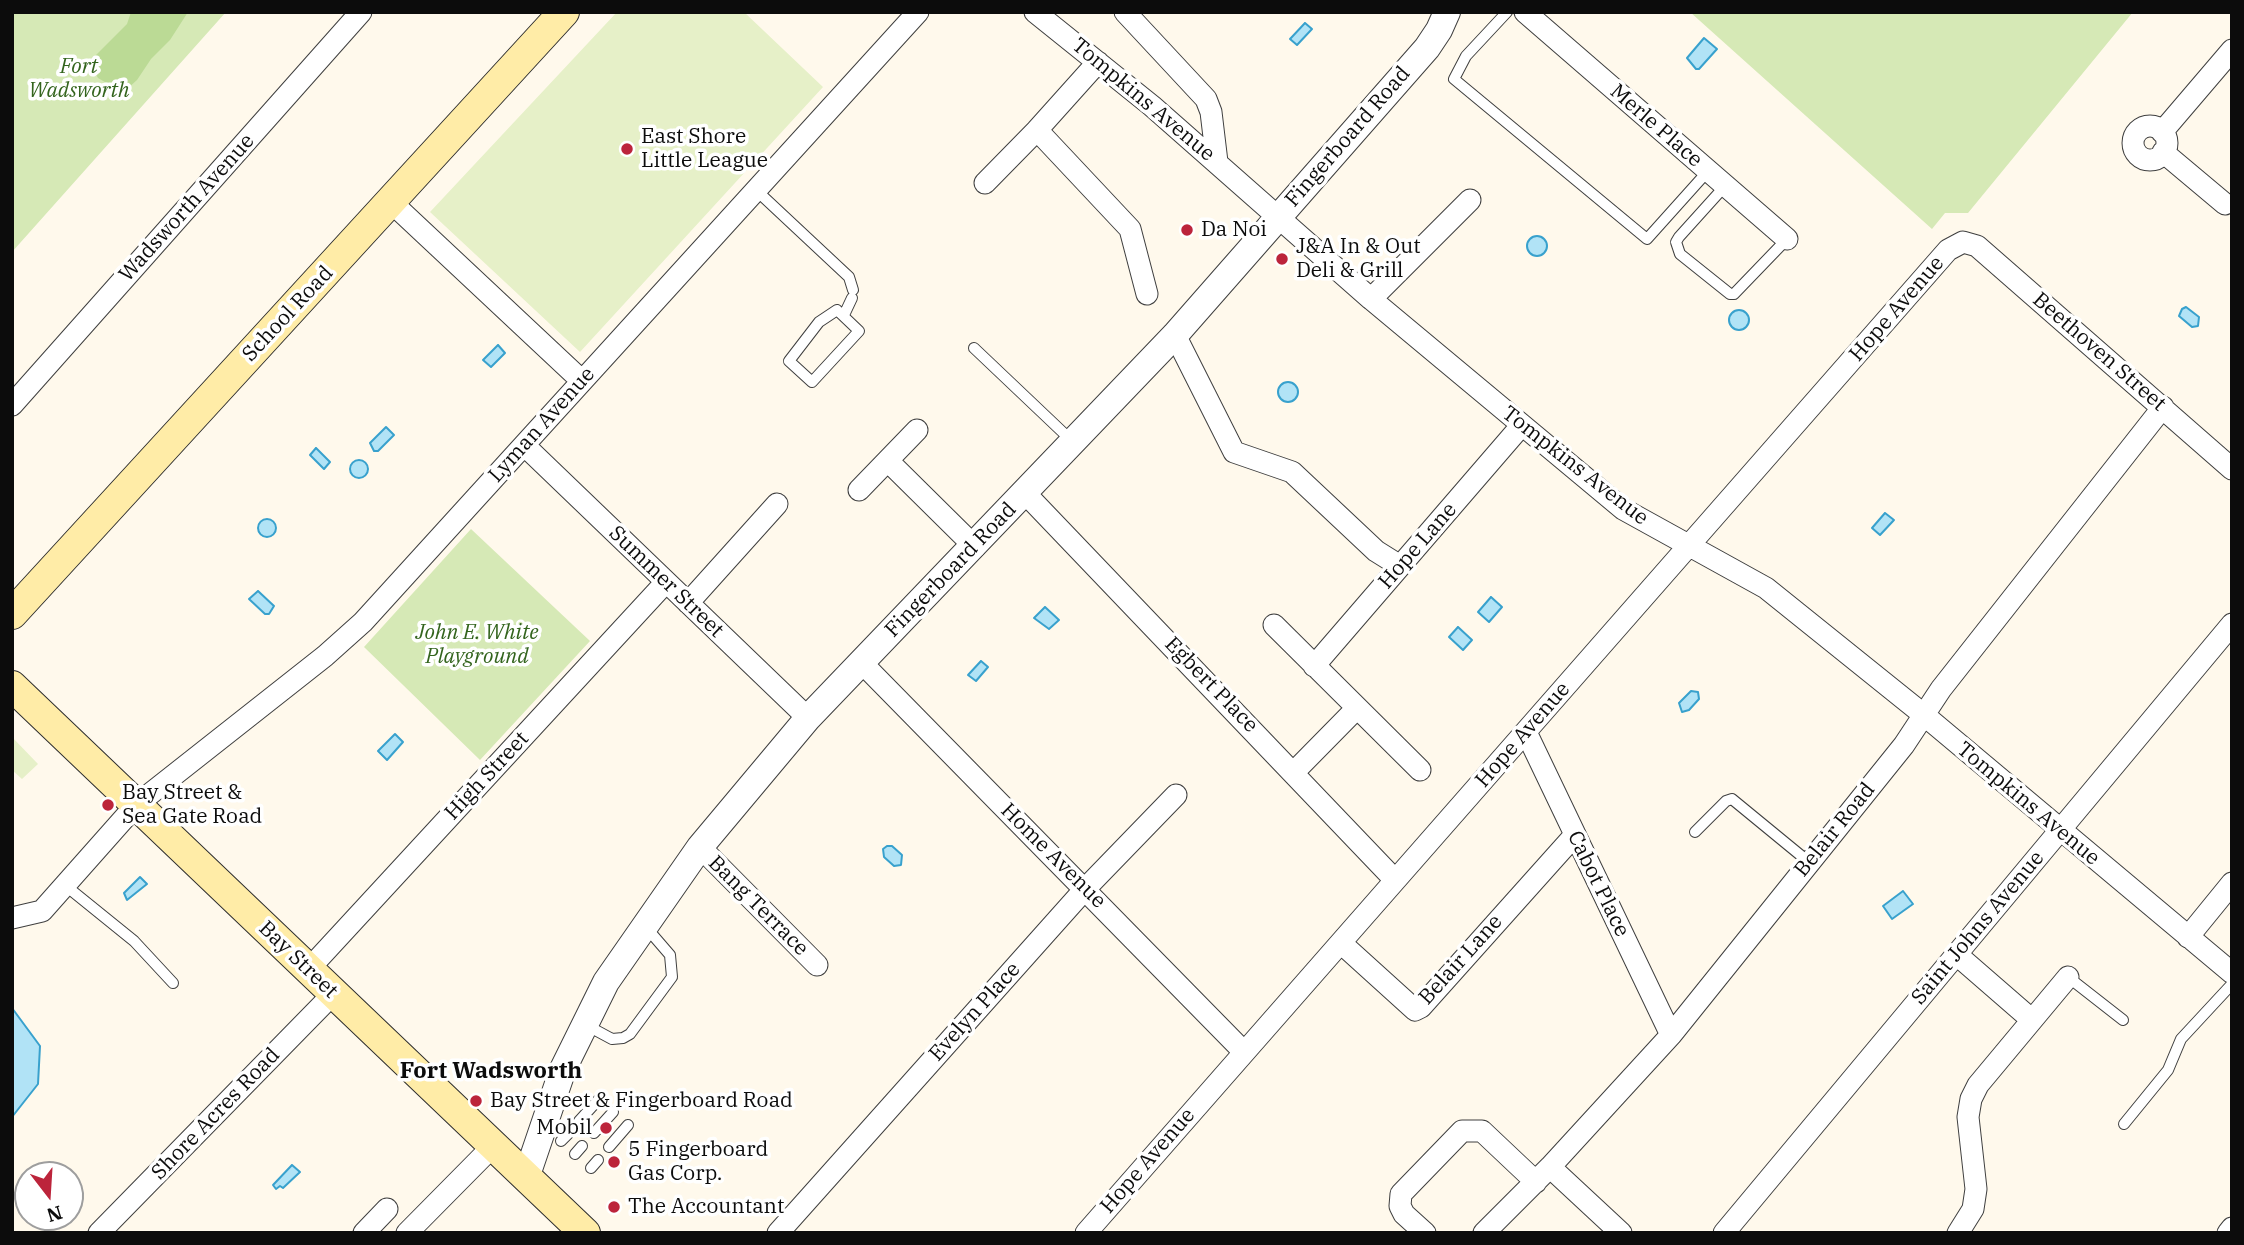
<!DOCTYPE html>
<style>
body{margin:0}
#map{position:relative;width:2244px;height:1245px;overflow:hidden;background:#fff9ec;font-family:"IBM Plex Serif",serif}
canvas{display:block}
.frame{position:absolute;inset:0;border:14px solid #0c0c0c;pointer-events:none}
.north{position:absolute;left:14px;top:1161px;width:70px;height:70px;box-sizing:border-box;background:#fff;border:2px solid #9e9e9e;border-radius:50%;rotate:163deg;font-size:19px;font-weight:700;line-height:28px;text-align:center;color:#0c0c0c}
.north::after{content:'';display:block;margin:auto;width:24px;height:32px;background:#bc243b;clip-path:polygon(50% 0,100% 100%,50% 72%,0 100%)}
</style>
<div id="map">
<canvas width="2244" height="1245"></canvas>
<div class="frame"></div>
<div class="north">N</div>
</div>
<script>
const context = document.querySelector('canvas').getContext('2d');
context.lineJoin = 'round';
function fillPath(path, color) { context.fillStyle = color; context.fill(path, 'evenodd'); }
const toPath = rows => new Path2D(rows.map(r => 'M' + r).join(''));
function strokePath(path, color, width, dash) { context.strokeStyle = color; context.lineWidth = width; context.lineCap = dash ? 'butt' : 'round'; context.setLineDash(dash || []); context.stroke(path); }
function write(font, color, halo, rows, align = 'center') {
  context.font = font + ' "IBM Plex Serif",serif'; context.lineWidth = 7; context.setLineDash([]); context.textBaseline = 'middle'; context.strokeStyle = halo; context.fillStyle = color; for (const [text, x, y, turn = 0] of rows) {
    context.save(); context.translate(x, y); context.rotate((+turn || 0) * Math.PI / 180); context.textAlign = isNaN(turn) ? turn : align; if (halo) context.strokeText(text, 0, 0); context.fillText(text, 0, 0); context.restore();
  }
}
const green = toPath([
 [12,12,226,12,12,252],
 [1690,12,2133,12,1968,213,1945,213,1932,229],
 [471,529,590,641,480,760,364,647]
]);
const forest = toPath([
 [131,12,188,12,170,40,151,59,137,80,127,89,117,89,98,78,91,66,92,59,127,24]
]);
const pitch = toPath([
 [617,12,744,12,823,87,580,352,430,212],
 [12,737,38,764,22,779,12,770]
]);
const water = toPath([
 [1305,23,1312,29,1297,45,1290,39,1305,23],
 [1704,38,1717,49,1699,69,1696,69,1687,58,1704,38],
 '1527 246a10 10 0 1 1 20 0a10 10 0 1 1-20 0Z',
 [2186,307,2199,317,2198,326,2192,327,2179,316,2182,309,2186,307],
 '1729 320a10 10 0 1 1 20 0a10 10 0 1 1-20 0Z',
 [498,345,505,353,491,367,483,360,498,345],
 '1278 392a10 10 0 1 1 20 0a10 10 0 1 1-20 0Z',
 [386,427,394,435,378,451,374,451,370,443,386,427],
 [316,448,330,462,324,469,310,455,316,448],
 '350 469a9 9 0 1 1 18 0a9 9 0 1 1-18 0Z',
 [1885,513,1894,520,1880,535,1872,528,1885,513],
 '258 528a9 9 0 1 1 18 0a9 9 0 1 1-18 0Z',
 [258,591,274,606,269,614,265,614,249,599,258,591],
 [1491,597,1502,607,1489,622,1478,612,1491,597],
 [1045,607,1059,620,1049,629,1034,618,1045,607],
 [1458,627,1472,640,1463,650,1449,637,1458,627],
 [981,661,988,667,976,681,968,675,981,661],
 [1691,691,1698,692,1699,699,1689,710,1682,712,1679,703,1691,691],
 [395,734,403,742,387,760,378,751,395,734],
 [887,846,892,846,902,855,901,865,894,866,884,857,883,849,887,846],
 [140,877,147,884,127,900,124,893,140,877],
 [1903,891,1913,904,1892,919,1883,906,1903,891],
 [12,1008,40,1046,38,1084,12,1117,12,1008],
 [292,1165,300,1172,283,1188,280,1186,276,1189,273,1185,292,1165]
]);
const service = toPath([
 [1507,12,1466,56,1454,79,1647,239,1708,171],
 [1725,186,1679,237,1676,242,1680,254,1730,294,1734,294,1787,239],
 [756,190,849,277,853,290],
 [837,310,859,331,812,382,789,361,819,322,837,310],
 [844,315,852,298],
 [974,348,1073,442],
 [1695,832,1726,801,1732,799,1810,863],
 [66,886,134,941,173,983],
 [2068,977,2123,1020],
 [586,1025,612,1039,623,1038,630,1034,672,977,670,955,645,926],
 [579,1121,599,1099],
 [2124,1124,2168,1070,2181,1039,2232,984],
 [594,1133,613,1112],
 [561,1141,568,1134],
 [609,1147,628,1125],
 [575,1154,582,1146],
 [591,1168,598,1160]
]);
const minor = toPath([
 [1035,12,1152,106,1371,299,1623,509,1766,588,1924,715,2232,973],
 [1125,12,1206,99,1211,112,1217,162],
 [1525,12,1787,239],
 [1098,62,1037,130,1130,229,1147,294],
 '2133 143a17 17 0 1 1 34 0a17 17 0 1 1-34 0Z',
 [2162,132,2232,50],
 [2163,152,2225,204],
 [985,183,1037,130],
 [391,202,582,381],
 [1371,299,1470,200],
 [1175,335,1234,452,1292,472,1376,551,1400,566],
 [12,405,361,12],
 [524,445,808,718],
 [888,461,975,547],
 [859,490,917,430],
 [1024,492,1395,880],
 [688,603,777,504],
 [1274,625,1420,770],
 [861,662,1243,1051],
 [1314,666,1521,426],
 [1526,732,1671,1035],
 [1294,772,1357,708],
 [700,847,817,965],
 [12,918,42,911,136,805,325,656,363,622,918,12],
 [2188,937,2232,883],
 [1341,943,1415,1010,1421,1007,1574,836],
 [1956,954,2032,1020],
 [308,970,666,582],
 [1550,1167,1621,1233],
 [99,1233,333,994],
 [364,1233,387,1209],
 [407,1233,494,1145],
 [778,1233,1085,889,1176,795],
 [1086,1233,1948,250,1963,242,1977,246,2232,469],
 [1425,1233,1404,1214,1400,1206,1401,1194,1462,1131,1482,1131,1536,1182],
 [1484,1233,1550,1167,1671,1035,1904,745,1941,689,2163,407],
 [1724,1233,2232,624],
 [1958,1233,1973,1209,1976,1189,1968,1117,1971,1099,1978,1085,2068,977],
 [2228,1233,2232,1228]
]);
const tertiary = toPath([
 [527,1175,563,1069,606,982,700,847,808,718,1175,335,1427,48,1439,30,1447,12]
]);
const secondary = toPath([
 [12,614,564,12],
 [12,686,585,1233]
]);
const markers = [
 [627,149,7,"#bc243b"],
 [1187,230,7,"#bc243b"],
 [1282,259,7,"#bc243b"],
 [108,805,7,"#bc243b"],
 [476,1101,7,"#bc243b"],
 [606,1128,7,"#bc243b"],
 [614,1162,7,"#bc243b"],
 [614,1207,7,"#bc243b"]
];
const parkNames = [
 ["Fort",79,67],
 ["Wadsworth",79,91],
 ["John E. White",477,633],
 ["Playground",477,657]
];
const streetNames = [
 ["Tompkins Avenue",1143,100,40],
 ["Merle Place",1656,126,41],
 ["Fingerboard Road",1348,137,-49],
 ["Wadsworth Avenue",187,208,-48],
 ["Hope Avenue",1897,309,-49],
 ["School Road",288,314,-47],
 ["Beethoven Street",2099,352,41],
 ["Lyman Avenue",542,425,-48],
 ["Tompkins Avenue",1575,466,38],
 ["Hope Lane",1418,546,-49],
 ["Fingerboard Road",951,570,-46],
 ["Summer Street",666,582,44],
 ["Egbert Place",1211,685,46],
 ["Hope Avenue",1523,735,-49],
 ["High Street",487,776,-47],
 ["Tompkins Avenue",2028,804,40],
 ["Belair Road",1835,830,-51],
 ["Home Avenue",1053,856,45],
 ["Cabot Place",1598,884,64],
 ["Bang Terrace",758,906,45],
 ["Saint Johns Avenue",1978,928,-50],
 ["Bay Street",298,960,44],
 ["Belair Lane",1461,960,-48],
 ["Evelyn Place",975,1012,-48],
 ["Shore Acres Road",216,1114,-46],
 ["Hope Avenue",1148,1161,-49]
];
const poiNames = [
 ["East Shore",641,137],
 ["Little League",641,161],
 ["Da Noi",1201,230],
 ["J&A In & Out",1296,247],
 ["Deli & Grill",1296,271],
 ["Bay Street &",122,793],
 ["Sea Gate Road",122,817],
 ["Bay Street & Fingerboard Road",490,1101],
 ["Mobil",592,1128,"right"],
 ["5 Fingerboard",628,1150],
 ["Gas Corp.",628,1174],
 ["The Accountant",628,1207]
];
const neighbourhoodNames = [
 ["Fort Wadsworth",491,1071]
];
fillPath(green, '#d6e9b6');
fillPath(forest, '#bbda95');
fillPath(pitch, '#e6f0c8');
fillPath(water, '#b1e3f6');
strokePath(water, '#38a1cd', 2);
strokePath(service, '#3f3f3f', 12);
strokePath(minor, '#3f3f3f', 23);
strokePath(tertiary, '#3f3f3f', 28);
strokePath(secondary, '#2e2e2e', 32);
strokePath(service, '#fff', 10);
strokePath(minor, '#fff', 21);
strokePath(tertiary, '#fff', 26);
strokePath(secondary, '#ffeca7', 30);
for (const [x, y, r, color] of markers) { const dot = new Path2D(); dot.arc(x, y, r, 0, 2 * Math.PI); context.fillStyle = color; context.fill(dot); strokePath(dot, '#fff', 2.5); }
write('italic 21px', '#33641d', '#fff', parkNames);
write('21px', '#0c0c0c', '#fff', streetNames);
write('21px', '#0c0c0c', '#fff', poiNames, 'left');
write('bold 23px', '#0c0c0c', '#fff', neighbourhoodNames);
</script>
